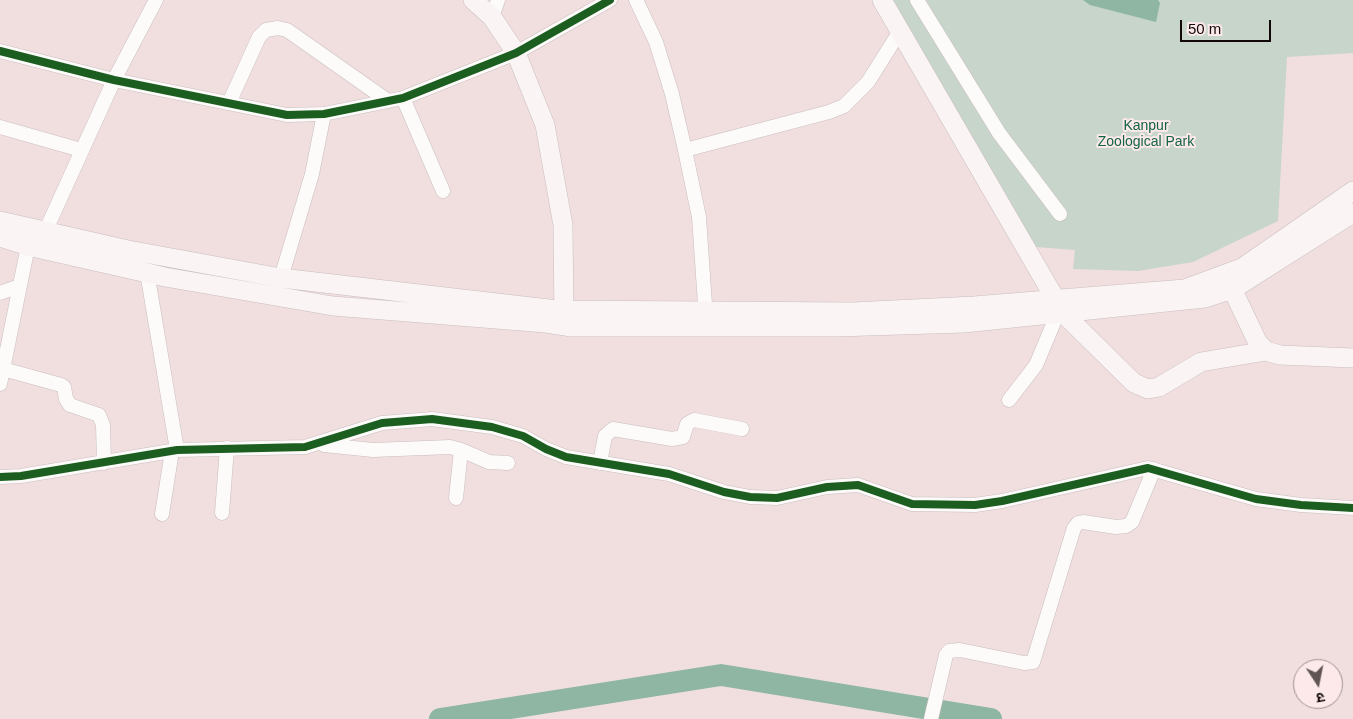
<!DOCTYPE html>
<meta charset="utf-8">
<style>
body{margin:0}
#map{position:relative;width:1353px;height:719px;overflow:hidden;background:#f1dfe0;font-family:Helvetica,"Noto Sans Devanagari",sans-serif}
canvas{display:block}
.north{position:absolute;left:1293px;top:659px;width:50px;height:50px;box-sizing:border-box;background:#fde9ea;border:1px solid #9f8f90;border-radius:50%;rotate:169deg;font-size:14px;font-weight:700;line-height:20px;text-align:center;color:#13090a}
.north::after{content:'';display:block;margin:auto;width:18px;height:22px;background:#615455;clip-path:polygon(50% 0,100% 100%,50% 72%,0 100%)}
.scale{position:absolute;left:1180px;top:20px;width:91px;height:22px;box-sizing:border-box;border:2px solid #13090a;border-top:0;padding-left:6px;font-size:15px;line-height:18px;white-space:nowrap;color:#13090a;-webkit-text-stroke:4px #fde9ea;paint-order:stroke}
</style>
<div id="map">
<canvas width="1353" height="719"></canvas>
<div class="north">उ</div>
<div class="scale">50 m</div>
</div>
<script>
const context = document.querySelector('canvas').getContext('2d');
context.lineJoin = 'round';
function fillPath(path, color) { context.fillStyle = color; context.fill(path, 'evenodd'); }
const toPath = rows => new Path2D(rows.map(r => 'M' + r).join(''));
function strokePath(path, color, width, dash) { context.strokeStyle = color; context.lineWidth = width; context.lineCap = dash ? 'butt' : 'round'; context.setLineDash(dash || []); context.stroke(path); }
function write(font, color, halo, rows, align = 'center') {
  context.font = font + ' Helvetica,sans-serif'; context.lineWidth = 4; context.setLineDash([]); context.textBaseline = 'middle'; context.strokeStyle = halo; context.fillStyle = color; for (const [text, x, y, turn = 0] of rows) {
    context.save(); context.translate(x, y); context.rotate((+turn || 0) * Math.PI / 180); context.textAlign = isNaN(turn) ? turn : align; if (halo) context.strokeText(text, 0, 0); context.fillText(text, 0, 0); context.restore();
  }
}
const green = toPath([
 [893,0,1353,0,1353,53,1287,57,1278,221,1193,262,1138,271,1073,269,1075,250,1036,247]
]);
const water = toPath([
 [1083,0,1158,0,1160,3,1156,22,1090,5]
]);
const river = toPath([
 [440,719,721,675,991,719]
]);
const street = toPath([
 [636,0,656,42,672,94,685,150,699,217,706,319],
 [917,0,999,133,1060,214],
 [492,17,498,0],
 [0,51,114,80,287,115,324,114,403,98,516,53,610,0],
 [403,98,443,191],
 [229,103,259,37,266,30,278,28,287,30,388,101],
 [0,127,81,150],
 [685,150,829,112,844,106,868,82,900,31],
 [45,232,114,80,156,0],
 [147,272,177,450],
 [281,278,312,174,324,114],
 [0,293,20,286],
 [3,369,61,385,64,387,66,399,70,405,99,415,103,425,104,463],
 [0,384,28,246],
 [1009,400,1036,365,1057,315],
 [324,445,373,450,450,447,461,450,489,462,508,463],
 [600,463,605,436,613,429,672,439,683,437,687,424,694,420,742,429],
 [0,477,21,476,177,450,305,447,382,423,432,419,492,427,523,436,546,449,566,457,669,474,724,492,750,497,777,498,827,487,858,485,912,504,975,505,1002,501,1148,468,1256,499,1301,505,1353,508],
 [456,498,461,450],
 [222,513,227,448],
 [162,514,172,451],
 [931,719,946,655,949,651,960,650,1024,663,1033,662,1074,528,1078,523,1083,522,1116,527,1126,526,1132,522,1154,469]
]);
const secondary = toPath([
 [473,0,492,17,516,53,545,125,563,225,564,323],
 [882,0,1064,314,1134,383,1148,389,1159,387,1201,362,1266,351],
 [0,221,128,250,281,278,557,310,853,312,974,306,1185,289,1242,268,1353,191],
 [0,237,28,246,165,277,333,306,546,323,572,327,837,327,964,323,1205,298,1233,289,1353,213],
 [1227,278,1258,343,1266,351,1280,355,1353,358]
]);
const cycleway = toPath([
 [0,51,114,80,287,115,324,114,403,98,516,53,610,0],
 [0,477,21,476,177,450,305,447,382,423,432,419,492,427,523,436,546,449,566,457,669,474,724,492,750,497,777,498,827,487,858,485,912,504,975,505,1002,501,1148,468,1256,499,1301,505,1353,508]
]);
const parkNames = [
 ["Kanpur",1146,126],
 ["Zoological Park",1146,142]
];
fillPath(green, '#c7d5cb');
fillPath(water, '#8eb6a2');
strokePath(river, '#8eb6a2', 22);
strokePath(street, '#cabdbd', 15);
strokePath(secondary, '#cabdbd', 20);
strokePath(street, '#fdfafa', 14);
strokePath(secondary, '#faf4f4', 19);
strokePath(cycleway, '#1b5e20', 8);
write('14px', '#136447', '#fde9ea', parkNames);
</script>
